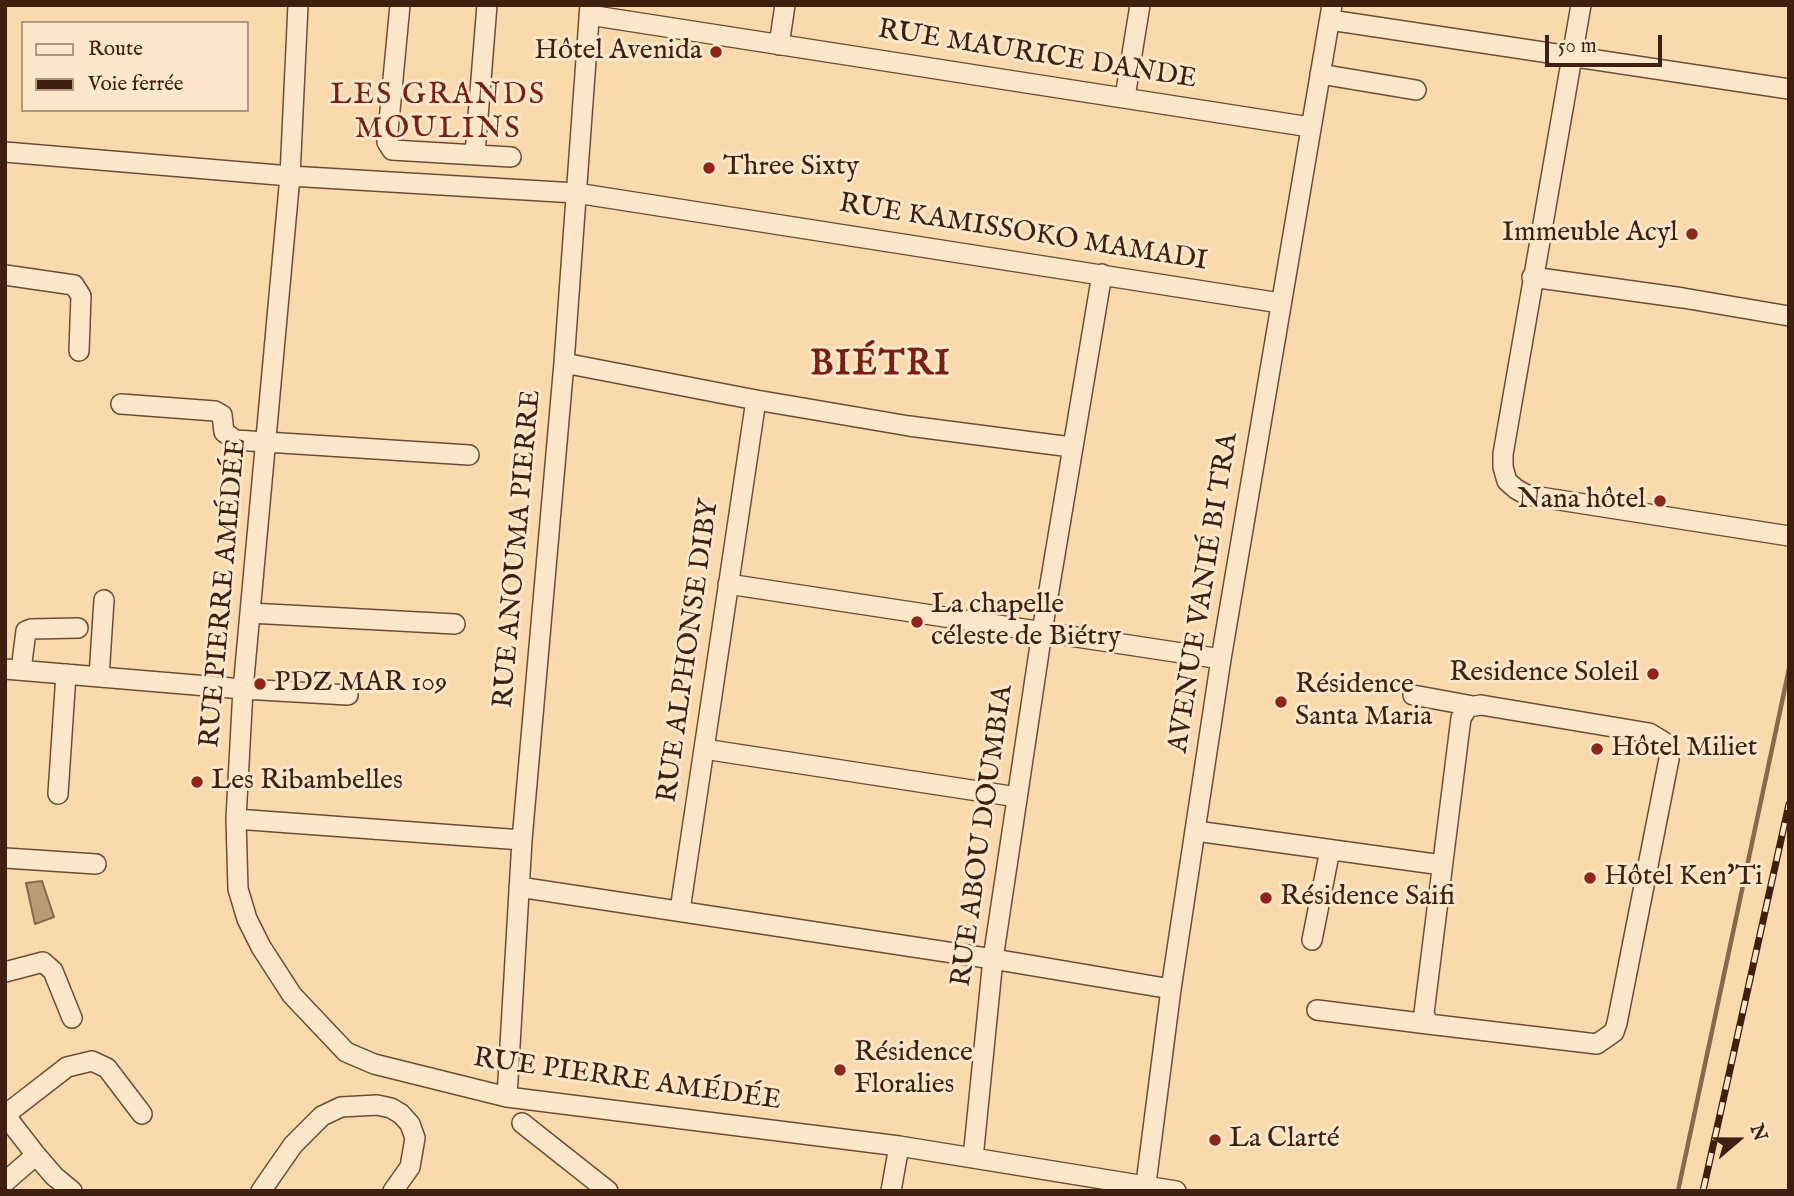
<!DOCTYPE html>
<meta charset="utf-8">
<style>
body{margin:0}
#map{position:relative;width:1794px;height:1196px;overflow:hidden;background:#fadaad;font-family:"IM FELL English",serif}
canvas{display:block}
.frame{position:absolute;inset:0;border:7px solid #401e10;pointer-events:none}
.legend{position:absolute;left:21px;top:21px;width:228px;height:91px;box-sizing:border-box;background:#fce7ca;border:2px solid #b19780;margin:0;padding:9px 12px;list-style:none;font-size:21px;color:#401e10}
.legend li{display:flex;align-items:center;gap:14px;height:35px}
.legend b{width:35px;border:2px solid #b19780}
.north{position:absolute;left:1703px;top:1105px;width:70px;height:70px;-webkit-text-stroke:5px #fce7ca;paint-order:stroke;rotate:70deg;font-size:19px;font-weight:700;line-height:28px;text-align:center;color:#401e10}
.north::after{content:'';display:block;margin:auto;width:24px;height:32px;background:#401e10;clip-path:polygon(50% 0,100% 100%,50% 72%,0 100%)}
.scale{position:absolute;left:1545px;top:35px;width:117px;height:32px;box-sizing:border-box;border:4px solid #401e10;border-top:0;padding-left:9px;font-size:21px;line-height:24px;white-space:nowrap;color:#401e10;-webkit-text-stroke:5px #fce7ca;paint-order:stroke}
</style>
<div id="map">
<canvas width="1794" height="1196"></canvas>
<div class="frame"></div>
<ul class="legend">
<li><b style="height:9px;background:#fce7ca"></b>Route</li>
<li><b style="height:9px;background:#401e10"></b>Voie ferrée</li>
</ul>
<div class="north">N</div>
<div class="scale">50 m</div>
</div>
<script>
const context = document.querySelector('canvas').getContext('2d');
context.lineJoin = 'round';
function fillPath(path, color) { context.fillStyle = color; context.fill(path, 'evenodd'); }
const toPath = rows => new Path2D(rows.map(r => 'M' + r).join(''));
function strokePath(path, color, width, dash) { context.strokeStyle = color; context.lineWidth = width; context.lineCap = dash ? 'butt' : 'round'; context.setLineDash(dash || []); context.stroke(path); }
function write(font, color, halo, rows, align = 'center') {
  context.font = font + ' "IM FELL English",serif'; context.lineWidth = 6; context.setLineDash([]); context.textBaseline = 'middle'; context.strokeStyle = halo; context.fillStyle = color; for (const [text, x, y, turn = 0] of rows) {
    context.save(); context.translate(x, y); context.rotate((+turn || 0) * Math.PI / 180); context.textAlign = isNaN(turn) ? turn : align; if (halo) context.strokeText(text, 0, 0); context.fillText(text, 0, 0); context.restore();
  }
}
const water = toPath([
 [42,881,54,917,35,924,26,883,42,881]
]);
const stream = toPath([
 [1678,1191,1789,669]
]);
const minor = toPath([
 [298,5,290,176,243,689,236,819,238,889,247,919,261,947,292,995,346,1052,374,1064,507,1097,899,1146,1176,1191],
 [400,5,387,142,392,150,511,157],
 [1581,5,1503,454,1503,467,1507,481,1516,489,1527,495,1789,536],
 [589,15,1310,127],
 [1330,20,1789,89],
 [779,45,785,5],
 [1320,74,1416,90],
 [1125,97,1140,5],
 [5,152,290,176,576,193,1280,303],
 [475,154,487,5],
 [5,275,74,285,81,296,79,351],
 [1532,277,1683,298,1789,316],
 [564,363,756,400,909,426,1071,447],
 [121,404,215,411,222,415,224,432,235,440,469,455],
 [728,584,1221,659],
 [250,613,455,624],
 [5,669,243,689,348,695],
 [21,670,26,631,31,629,78,628],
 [99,677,104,600],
 [1413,695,1473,706],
 [1481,705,1649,733,1664,742,1668,750,1669,759,1617,1023,1614,1032,1597,1044,1428,1024,1424,1013,1461,718,1468,707,1481,705],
 [704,749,1017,797],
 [58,794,66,674],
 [236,819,522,840],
 [1196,831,1442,865],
 [5,858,96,864],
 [519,887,993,959,1171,989],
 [680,910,756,400],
 [1312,940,1330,850],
 [5,972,43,962,53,971,72,1018],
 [1317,1010,1428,1024],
 [507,1097,522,840,564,363,590,5],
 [5,1115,67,1067,92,1061,107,1068,142,1114],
 [5,1115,36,1155,54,1176,72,1191],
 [522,1123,608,1191],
 [973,1158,993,959,1042,632,1102,274],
 [5,1182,36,1155],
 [261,1191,293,1145,322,1116,341,1107,377,1105,391,1108,401,1114,410,1124,415,1138,410,1167,393,1191],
 [891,1191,899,1146],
 [1145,1191,1171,989,1221,659,1332,5]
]);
const rail = toPath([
 [1703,1191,1789,804]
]);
const markers = [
 [716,52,7,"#8f2418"],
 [709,168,7,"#8f2418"],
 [1692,234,7,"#8f2418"],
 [1660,501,7,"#8f2418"],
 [917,622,7,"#8f2418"],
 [1653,674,7,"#8f2418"],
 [260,684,7,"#8f2418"],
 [1281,702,7,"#8f2418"],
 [1597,749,7,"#8f2418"],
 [197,782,7,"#8f2418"],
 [1590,878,7,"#8f2418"],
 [1266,898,7,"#8f2418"],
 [840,1070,7,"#8f2418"],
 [1215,1140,7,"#8f2418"]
];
const poiNames = [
 ["Hôtel Avenida",702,52,"right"],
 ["Three Sixty",723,168],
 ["Immeuble Acyl",1678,234,"right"],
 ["Nana hôtel",1646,501,"right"],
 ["La chapelle",931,606],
 ["céleste de Biétry",931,638],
 ["Residence Soleil",1639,674,"right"],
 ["PDZ MAR 109",274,684],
 ["Résidence",1295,686],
 ["Santa Maria",1295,718],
 ["Hôtel Miliet",1611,749],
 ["Les Ribambelles",211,782],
 ["Hôtel Ken'Ti",1604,878],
 ["Résidence Saifi",1280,898],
 ["Résidence",854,1054],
 ["Floralies",854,1086],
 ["La Clarté",1229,1140]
];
const streetNames = [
 ["RUE MAURICE DANDE",1037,56,9],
 ["RUE KAMISSOKO MAMADI",1023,234,9],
 ["RUE ANOUMA PIERRE",519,549,-85],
 ["RUE PIERRE AMÉDÉE",225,593,-85],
 ["AVENUE VANIÉ BI TRA",1205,593,-81],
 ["RUE ALPHONSE DIBY",690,651,-82],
 ["RUE ABOU DOUMBIA",984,836,-82],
 ["RUE PIERRE AMÉDÉE",627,1081,8]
];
const neighbourhoodNames = [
 ["LES GRANDS",438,97],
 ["MOULINS",438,131]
];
const districtNames = [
 ["BIÉTRI",881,367]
];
fillPath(water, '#bb9a78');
strokePath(water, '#8a684e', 2);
strokePath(stream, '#8a684e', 4.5);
strokePath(minor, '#6e4d37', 22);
strokePath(minor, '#fce7ca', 19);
strokePath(rail, '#401e10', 7);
strokePath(rail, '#fce7ca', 4.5, [13]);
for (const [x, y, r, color] of markers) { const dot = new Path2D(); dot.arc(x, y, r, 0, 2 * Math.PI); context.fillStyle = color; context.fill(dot); strokePath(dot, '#fce7ca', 2.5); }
write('28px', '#401e10', '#fce7ca', poiNames, 'left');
write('28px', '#401e10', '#fce7ca', streetNames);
context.letterSpacing = '2px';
write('30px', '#7a1f14', '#fce7ca', neighbourhoodNames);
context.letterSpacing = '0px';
context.letterSpacing = '2px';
write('bold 35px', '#7a1f14', '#fce7ca', districtNames);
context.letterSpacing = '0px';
</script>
